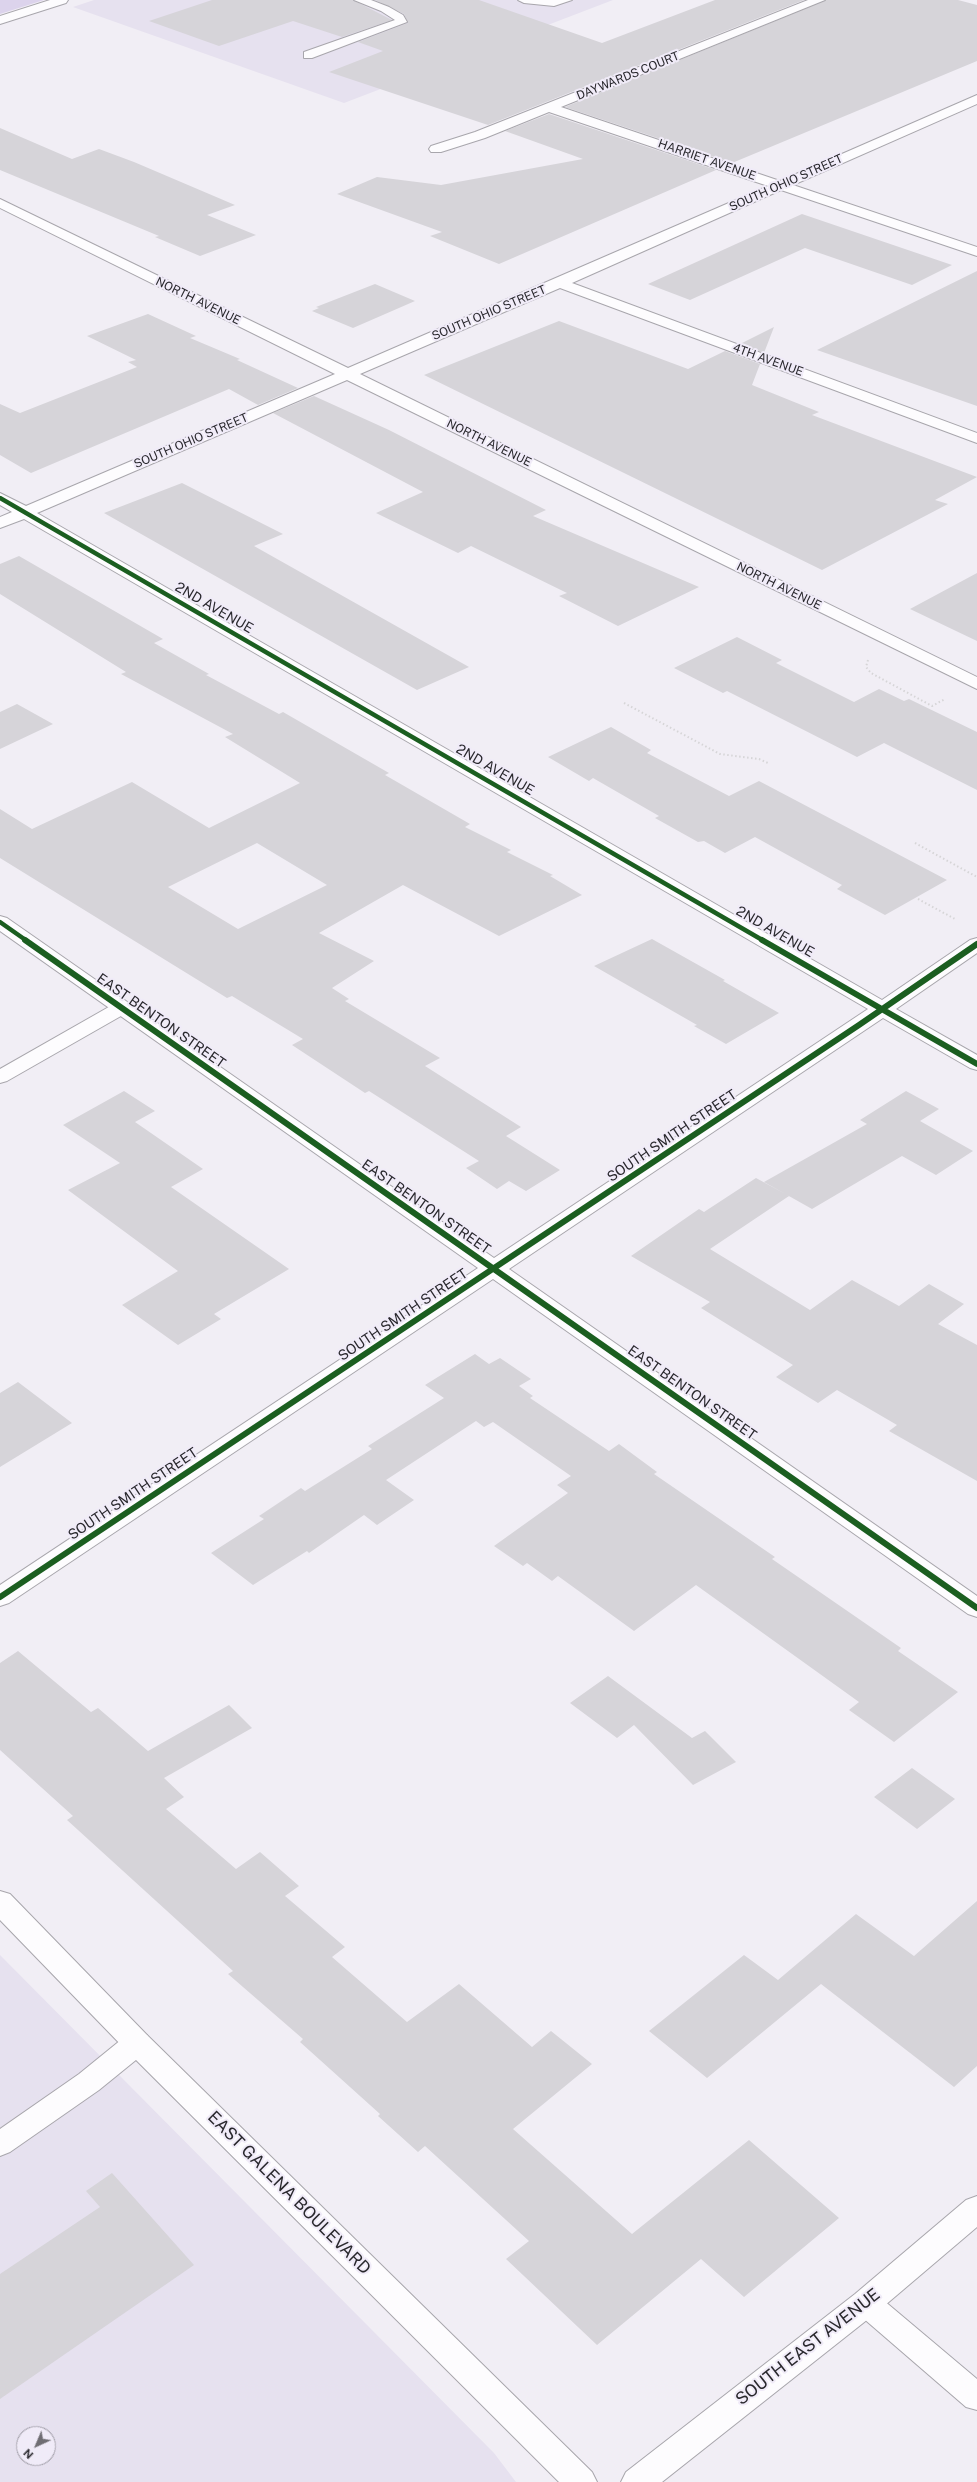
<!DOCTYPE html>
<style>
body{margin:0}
#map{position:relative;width:977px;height:2482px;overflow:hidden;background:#f1eef5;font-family:"Public Sans",sans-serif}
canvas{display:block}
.north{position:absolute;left:16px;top:2426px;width:40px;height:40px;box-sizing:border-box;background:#f0ebf8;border:1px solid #a09da7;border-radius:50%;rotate:224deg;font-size:11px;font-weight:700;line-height:16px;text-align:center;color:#29282d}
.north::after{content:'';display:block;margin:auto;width:14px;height:18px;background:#6f6d73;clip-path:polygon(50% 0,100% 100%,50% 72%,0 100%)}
</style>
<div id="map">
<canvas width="977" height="2482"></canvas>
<div class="north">N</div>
</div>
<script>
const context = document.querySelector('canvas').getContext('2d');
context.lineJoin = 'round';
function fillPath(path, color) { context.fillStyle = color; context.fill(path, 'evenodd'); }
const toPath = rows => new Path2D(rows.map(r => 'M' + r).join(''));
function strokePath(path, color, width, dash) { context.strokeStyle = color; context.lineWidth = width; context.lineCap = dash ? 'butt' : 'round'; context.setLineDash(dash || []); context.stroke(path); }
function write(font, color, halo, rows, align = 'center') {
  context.font = font + ' "Public Sans",sans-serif'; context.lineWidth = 4; context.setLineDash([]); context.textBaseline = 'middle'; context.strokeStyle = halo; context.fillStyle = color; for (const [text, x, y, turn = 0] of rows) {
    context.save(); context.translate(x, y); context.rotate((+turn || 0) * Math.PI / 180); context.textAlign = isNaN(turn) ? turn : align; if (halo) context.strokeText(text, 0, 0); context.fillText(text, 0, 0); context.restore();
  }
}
const built = toPath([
 [94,0,613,0,344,103,73,7],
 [0,1955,494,2453,516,2482,0,2482],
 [24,2434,48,2434,48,2458,24,2458]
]);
const green = toPath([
 [0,0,44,0,0,14]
]);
const building = toPath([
 [212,0,353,0,392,20,342,37,293,21,219,46,149,21],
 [375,0,479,0,602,43,715,0,804,0,488,125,329,72,383,51,358,42,408,23,404,14],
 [826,0,958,0,977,5,977,61,732,163,565,107],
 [549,114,716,170,499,264,430,236,442,232,337,194,377,177,441,185,583,159,505,131],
 [0,128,72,159,99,149,134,162,235,205,207,215,256,235,200,256,155,237,159,236,0,170],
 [802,214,952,265,912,285,805,248,690,300,648,284],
 [977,271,977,406,817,350],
 [375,284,415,301,353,328,312,311,319,308,316,307],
 [148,314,196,336,190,338,240,359,237,360,298,388,258,405,229,389,31,473,0,455,0,404,20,413,137,367,128,362,136,360,87,336],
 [559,321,688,369,725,351,760,364,752,385,819,412,812,415,977,477,935,500,948,504,822,570,424,375],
 [774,327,764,353,740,344],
 [314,396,389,430,546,510,533,516,699,587,618,626,559,596,567,593,471,546,458,553,376,513,423,492,273,413],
 [182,483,283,534,254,546,469,667,417,690,104,513],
 [19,556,163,639,154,643,209,674,206,675,279,714,283,712,389,773,385,775,470,824,465,827,511,850,507,852,553,875,550,876,582,895,499,936,403,885,319,933,374,961,332,988,349,999,345,1001,440,1058,425,1066,521,1127,506,1136,560,1170,526,1191,509,1181,497,1189,466,1168,479,1161,369,1091,365,1093,292,1045,303,1039,232,996,227,998,0,858,0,809,32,829,132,782,209,828,300,783,225,737,233,734,121,674,126,672,0,594,0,564],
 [257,843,327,885,238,929,168,887],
 [977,573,977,641,910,609],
 [737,637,782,660,776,663,854,702,879,689,904,701,909,699,977,732,977,790,884,743,857,757,727,691,723,693,674,668],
 [17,704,53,724,0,749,0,712],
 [611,727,651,750,647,753,729,796,759,781,947,880,885,915,837,889,842,885,755,837,725,853,704,841,698,842,655,818,659,816,593,778,589,781,548,757],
 [652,939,725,980,723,981,779,1013,726,1044,694,1026,697,1025,594,966],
 [124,1091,155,1111,135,1122,203,1169,171,1187,289,1269,214,1314,221,1319,178,1345,122,1305,178,1271,68,1190,120,1163,63,1125],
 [906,1091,939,1109,920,1121,973,1151,936,1175,902,1156,812,1209,764,1182,867,1124,860,1120],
 [756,1178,789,1196,710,1249,810,1310,852,1280,899,1306,929,1284,964,1304,938,1324,977,1345,977,1481,889,1431,897,1425,837,1390,818,1403,776,1377,793,1365,701,1308,710,1302,631,1256,699,1209,704,1212],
 [475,1354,489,1364,500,1358,531,1379,519,1386,533,1396,530,1398,609,1451,619,1444,657,1472,654,1474,775,1557,772,1559,901,1648,898,1651,958,1692,894,1742,849,1710,859,1702,696,1585,634,1631,558,1576,552,1581,527,1563,523,1566,494,1546,568,1493,557,1485,571,1476,493,1422,484,1427,476,1421,386,1480,414,1500,377,1525,364,1515,309,1553,307,1551,253,1585,211,1553,264,1519,259,1516,301,1488,305,1491,372,1449,368,1446,444,1398,425,1385],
 [18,1382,72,1423,0,1467,0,1393],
 [18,1651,91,1712,98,1708,148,1751,229,1705,252,1728,164,1778,184,1797,166,1809,236,1869,260,1852,299,1886,285,1896,345,1947,332,1957,407,2022,459,1984,532,2047,551,2031,592,2064,513,2129,632,2234,749,2140,839,2218,744,2297,701,2259,597,2345,506,2259,529,2241,425,2146,418,2152,378,2116,380,2114,300,2042,303,2039,228,1974,233,1971,67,1820,73,1816,0,1750,0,1663],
 [608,1676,692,1738,705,1731,736,1762,693,1785,634,1725,617,1738,570,1703],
 [912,1768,955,1799,917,1829,874,1797],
 [977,1901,977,2066,954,2087,821,1984,707,2078,649,2031,744,1955,778,1980,856,1914,914,1956],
 [112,2173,194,2265,0,2399,0,2274,100,2207,86,2191]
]);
const path = toPath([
 [868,660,866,667,871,673,932,706,945,699],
 [624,703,720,754,759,759,768,763],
 [915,843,977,877],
 [918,899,955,919]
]);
const service = toPath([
 [354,0,371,0,389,7,403,15,407,22,312,58,304,58,304,52,395,20,381,11,354,0],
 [518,0,572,0,554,6,524,3,518,0],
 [121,1002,128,1004,131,1008,128,1012,7,1081,0,1083,0,1069,114,1004,121,1002],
 [137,2032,147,2035,151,2043,147,2051,99,2090,10,2152,0,2156,0,2129,79,2074,127,2035,137,2032],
 [866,2290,876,2294,977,2379,977,2410,966,2407,856,2312,851,2303,856,2294,866,2290]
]);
const minor = toPath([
 [808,0,825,0,561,107,780,181,977,95,977,104,793,185,977,247,977,256,781,190,572,283,977,433,977,443,560,288,360,374,977,677,977,689,347,380,37,513,882,1000,970,940,977,938,977,953,896,1009,977,1055,977,1070,970,1068,883,1018,509,1269,977,1596,977,1617,968,1614,493,1279,9,1603,0,1606,0,1585,478,1268,0,931,0,916,7,918,494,1258,868,1009,24,519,0,528,0,517,12,512,0,505,0,493,26,506,335,374,0,208,0,199,348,368,768,186,549,112,485,138,441,152,431,152,429,149,431,146,475,132,808,0],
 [977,2196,977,2227,877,2312,662,2482,621,2482,626,2472,855,2294,966,2200,977,2196]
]);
const primary = toPath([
 [50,0,68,0,66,3,0,24,0,16,50,0],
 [0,1891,10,1894,147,2035,592,2472,597,2482,559,2482,127,2051,0,1920,0,1891]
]);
const cyclewayFar1 = toPath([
 [0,498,764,941],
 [0,922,27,941]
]);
const cycleway = toPath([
 [25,940,977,1608],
 [762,940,977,1064],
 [0,1597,859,1025,977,944]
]);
const farStreetnames = [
 ["DAYWARDS COURT",628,76,-22],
 ["HARRIET AVENUE",707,160,19],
 ["SOUTH OHIO STREET",786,183,-24],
 ["NORTH AVENUE",198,301,26],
 ["SOUTH OHIO STREET",489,313,-23],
 ["4TH AVENUE",768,360,20],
 ["SOUTH OHIO STREET",191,441,-23],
 ["NORTH AVENUE",489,443,26],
 ["NORTH AVENUE",779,586,26]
];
const streetNames = [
 ["2ND AVENUE",214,608,30],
 ["2ND AVENUE",495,770,30],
 ["2ND AVENUE",775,932,30],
 ["EAST BENTON STREET",161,1021,35],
 ["SOUTH SMITH STREET",672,1136,-34],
 ["EAST BENTON STREET",426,1207,35],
 ["SOUTH SMITH STREET",403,1315,-34],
 ["EAST BENTON STREET",692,1393,35],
 ["SOUTH SMITH STREET",133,1494,-34]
];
const nearStreetnames = [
 ["EAST GALENA BOULEVARD",289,2193,45],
 ["SOUTH EAST AVENUE",808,2347,-38]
];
fillPath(built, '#e6e1ef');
fillPath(green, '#dcd3ec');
fillPath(building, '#d6d4d9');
strokePath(service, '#a8a6ac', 2);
strokePath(minor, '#a8a6ac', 2);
strokePath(primary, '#a8a6ac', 2);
strokePath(path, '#d6d5d7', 2, [1.5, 2.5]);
fillPath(service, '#fdfcfe');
fillPath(minor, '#fdfcfe');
fillPath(primary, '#fdfcfe');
strokePath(cyclewayFar1, '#1b5e20', 4.5);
strokePath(cycleway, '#1b5e20', 6);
write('12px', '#29282d', '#f0ebf8', farStreetnames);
write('14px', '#29282d', '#f0ebf8', streetNames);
write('17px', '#29282d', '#f0ebf8', nearStreetnames);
</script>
